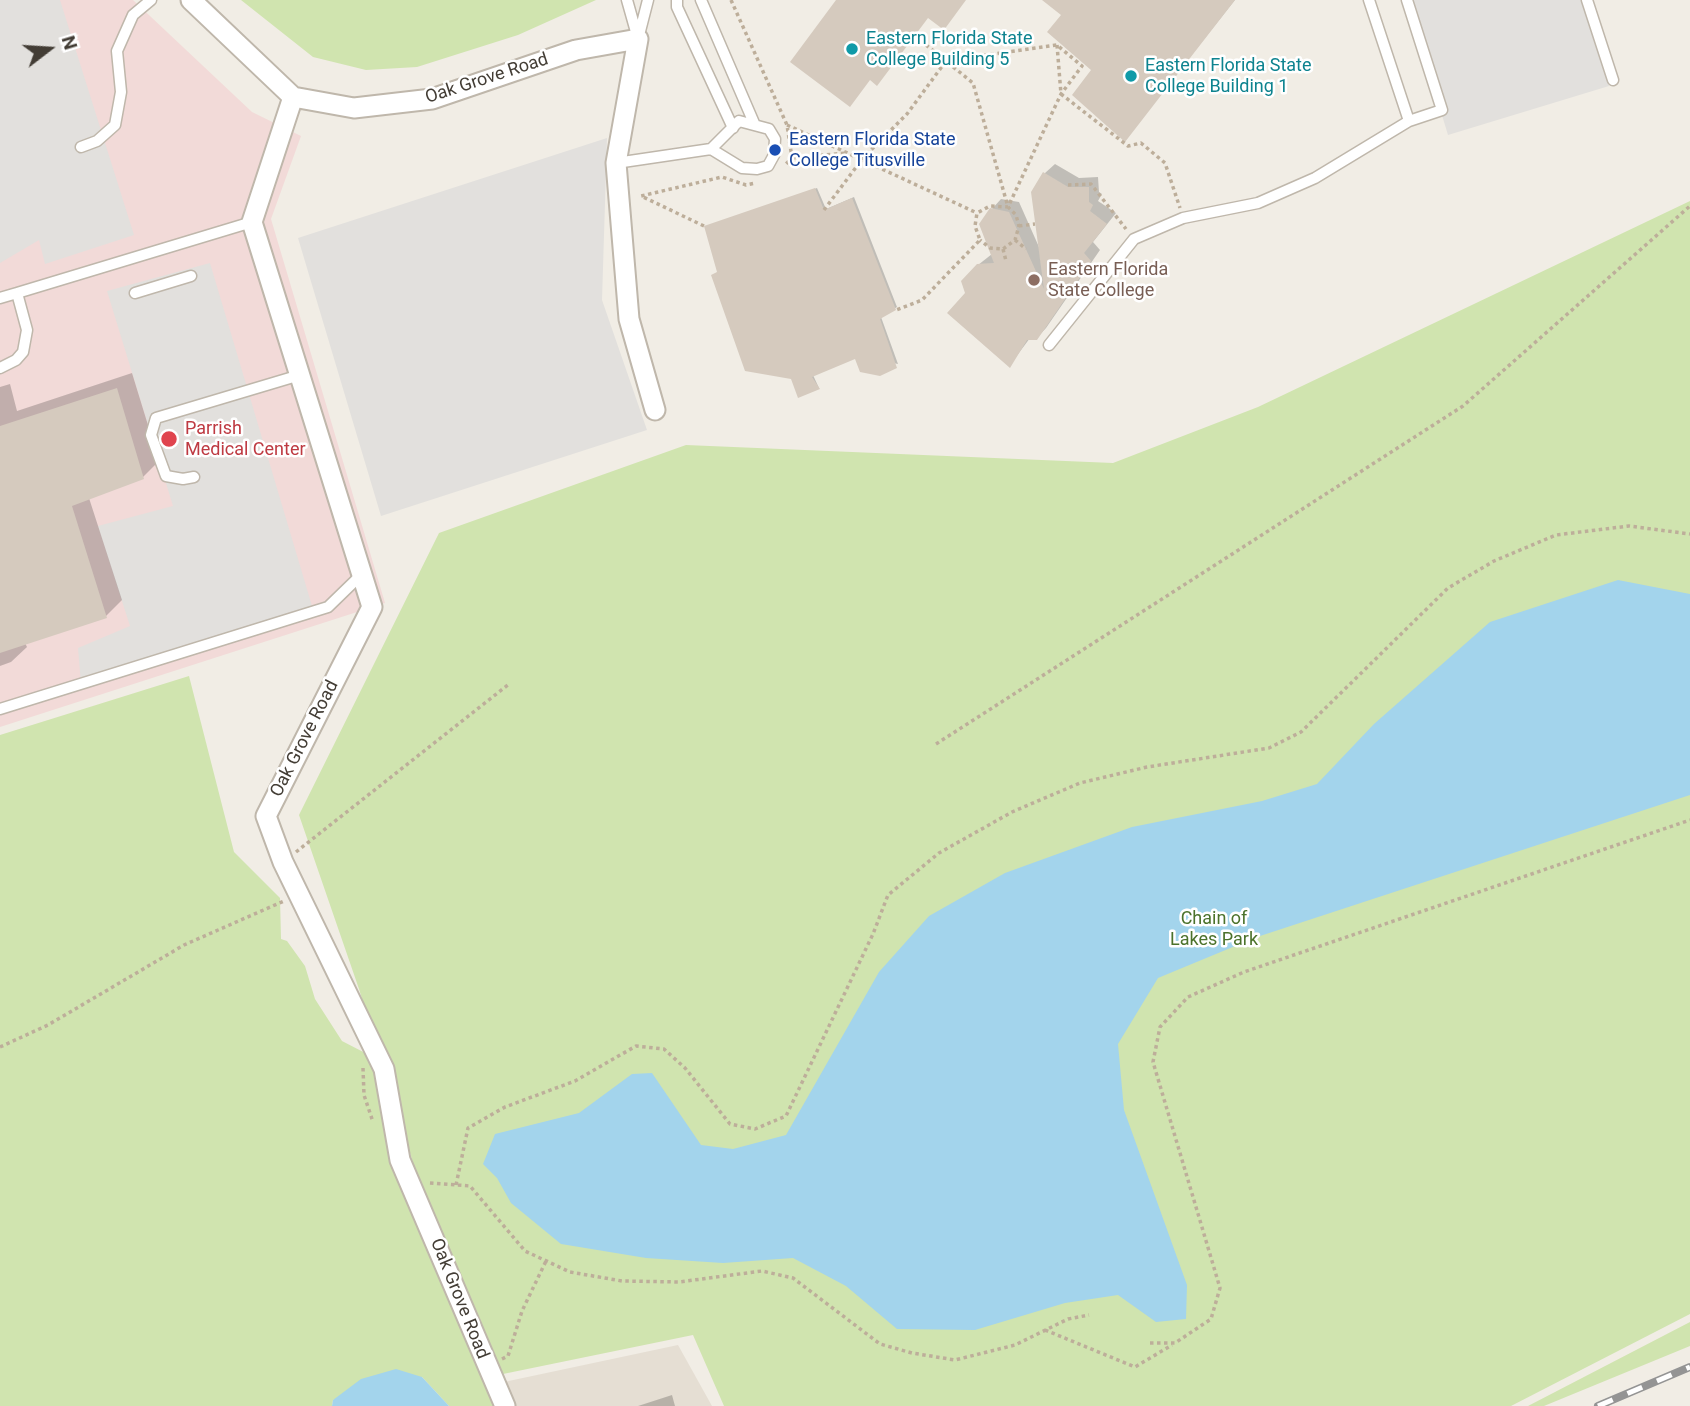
<!DOCTYPE html>
<style>
body{margin:0}
#map{position:relative;width:1690px;height:1406px;overflow:hidden;background:#f1ede5;font-family:Roboto,sans-serif}
canvas{display:block}
.north{position:absolute;left:14px;top:14px;width:70px;height:70px;-webkit-text-stroke:5px #fff;paint-order:stroke;rotate:73deg;font-size:19px;font-weight:700;line-height:28px;text-align:center;color:#433d35}
.north::after{content:'';display:block;margin:auto;width:24px;height:32px;background:#433d35;clip-path:polygon(50% 0,100% 100%,50% 72%,0 100%)}
</style>
<div id="map">
<canvas width="1690" height="1406"></canvas>
<div class="north">N</div>
</div>
<script>
const context = document.querySelector('canvas').getContext('2d');
context.lineJoin = 'round';
function fillPath(path, color) { context.fillStyle = color; context.fill(path, 'evenodd'); }
const toPath = rows => new Path2D(rows.map(r => 'M' + r).join(''));
function strokePath(path, color, width, dash) { context.strokeStyle = color; context.lineWidth = width; context.lineCap = dash ? 'butt' : 'round'; context.setLineDash(dash || []); context.stroke(path); }
function write(font, color, halo, rows, align = 'center') {
  context.font = font + ' Roboto,sans-serif'; context.lineWidth = 5; context.setLineDash([]); context.textBaseline = 'middle'; context.strokeStyle = halo; context.fillStyle = color; for (const [text, x, y, turn = 0] of rows) {
    context.save(); context.translate(x, y); context.rotate((+turn || 0) * Math.PI / 180); context.textAlign = isNaN(turn) ? turn : align; if (halo) context.strokeText(text, 0, 0); context.fillText(text, 0, 0); context.restore();
  }
}
const residential = toPath([
 [678,1345,712,1406,500,1406,504,1382]
]);
const medical = toPath([
 [0,0,133,0,252,112,301,136,271,219,385,603,0,727]
]);
const green = toPath([
 [241,0,596,0,518,35,417,67,366,70,313,57],
 [1690,201,1690,1314,1511,1406,724,1406,693,1335,503,1374,414,1166,359,989,299,815,439,533,686,445,1113,463,1258,407],
 [189,676,234,852,280,898,281,939,287,941,305,966,315,999,342,1041,371,1056,500,1406,449,1406,422,1377,333,1400,332,1406,0,1406,0,735],
 [1690,1322,1690,1346,1544,1406,1528,1406]
]);
const parking = toPath([
 [0,0,60,0,134,235,45,264,39,240,0,263],
 [1407,0,1582,0,1609,86,1448,135],
 [607,138,602,300,647,430,381,516,298,238],
 [210,263,312,606,81,684,78,648,130,626,98,526,173,506,107,291]
]);
const water = toPath([
 [1618,580,1690,594,1690,795,1257,937,1158,978,1118,1044,1124,1110,1187,1285,1186,1319,1156,1322,1118,1295,1065,1303,975,1330,897,1329,846,1286,793,1258,723,1263,646,1258,561,1244,511,1203,497,1178,483,1164,495,1134,579,1113,632,1074,652,1073,701,1145,733,1149,786,1135,879,972,929,916,1005,873,1132,827,1262,801,1317,784,1374,724,1490,622],
 [396,1369,422,1377,449,1406,332,1406,333,1400,361,1379]
]);
const shadow = toPath([
 [1045,0,1235,0,1125,139,1094,70,1064,15],
 [1055,164,1079,178,1098,177,1099,192,1102,194,1098,201,1116,213,1093,242,1100,250,1046,328,1036,339,1030,338,1010,365,967,294,978,265,992,254,991,210,1001,199,1019,202,1039,247,1045,173],
 [817,188,826,209,854,197,897,307,881,317,898,364,856,356,813,375,819,388,792,377,719,272,706,227],
 [132,373,159,461,143,477,89,498,122,600,106,616,25,643,27,647,11,662,0,666,0,387,10,384,17,411],
 [672,1395,675,1406,638,1406]
]);
const building = toPath([
 [836,0,966,0,944,30,928,18,877,86,870,80,850,107,790,62],
 [1042,0,1235,0,1125,142,1072,95,1091,70,1047,32,1061,15],
 [1043,172,1068,187,1089,187,1089,202,1093,205,1090,211,1107,224,1084,253,1091,261,1037,340,1027,340,1010,368,947,313,965,293,961,281,977,264,994,263,979,224,990,208,1009,212,1044,289,1031,192],
 [815,188,824,210,852,198,896,310,880,319,897,368,880,376,860,372,855,359,812,377,820,389,798,398,791,379,745,371,711,275,717,272,704,226],
 [117,388,144,479,72,506,107,618,0,653,0,426]
]);
const path = toPath([
 [731,0,787,125,792,158,785,165],
 [915,36,973,83,1008,207,1016,215,1019,226,1015,240,1003,249,990,248,980,240],
 [1057,45,1061,94,1128,146,1141,143,1165,163,1180,208],
 [787,125,977,213],
 [792,158,846,153],
 [1068,185,1091,184,1126,229],
 [824,210,863,158,907,114,946,61,1057,45,1082,66,1061,94,1008,207,990,206,977,213,975,226,980,240,922,300,896,310],
 [704,226,641,196,722,177,746,185,756,183],
 [1019,226,1035,224],
 [1015,240,1026,249],
 [1003,249,1006,261],
 [936,744,1463,406,1690,206],
 [296,852,509,684],
 [0,1047,48,1025,184,945,284,901],
 [363,1068,364,1095,373,1122],
 [430,1183,470,1186,525,1251,570,1272,622,1281,679,1282,762,1271,793,1278,880,1344,912,1353,955,1360,1015,1345,1068,1319,1089,1315],
 [456,1185,468,1128,505,1107,575,1081,636,1046,664,1049,685,1068,730,1124,755,1129,786,1116,873,934,888,895,939,853,1012,812,1080,783,1147,767,1269,748,1301,732,1448,588,1494,561,1556,535,1629,526,1690,534],
 [1045,1330,1135,1367,1172,1345],
 [1150,1343,1175,1343,1211,1319,1220,1288,1153,1062,1160,1027,1188,997,1244,972,1690,820],
 [502,1359,508,1356,522,1311,546,1261]
]);
const service = toPath([
 [627,0,638,39],
 [677,0,677,7,733,128],
 [701,0,754,123],
 [1369,0,1409,121],
 [1587,0,1613,80],
 [638,39,648,0],
 [81,147,97,141,115,125,121,92,117,51,133,15,151,0],
 [616,163,711,149,739,121,769,129,775,139,774,155,768,166,757,169,742,168,711,149],
 [17,293,252,222],
 [135,293,191,276],
 [0,298,17,293,27,330,23,352,16,360,0,368],
 [1049,345,1134,239,1183,218,1258,203,1315,178,1409,121,1442,110,1407,0],
 [194,477,183,479,166,476,151,435,156,418,300,375],
 [0,709,328,607,362,574]
]);
const minor = toPath([
 [191,0,293,97,354,108,432,99,576,50,638,39,616,163,629,319,655,410],
 [293,97,252,222,372,607,266,816,283,862,384,1069,400,1160,505,1406]
]);
const rail = toPath([
 [1598,1406,1690,1367]
]);
const markers = [
 [852,49,7,"#0f9aa8"],
 [1131,76,7,"#0f9aa8"],
 [775,150,7,"#1a4fb4"],
 [1034,280,7,"#8d6e63"],
 [169,439,9,"#e0444e"]
];
const cultureNames = [
 ["Eastern Florida State",866,39],
 ["College Building 5",866,60],
 ["Eastern Florida State",1145,66],
 ["College Building 1",1145,87]
];
const streetNames = [
 ["Oak Grove Road",487,79,-18],
 ["Oak Grove Road",305,739,-63],
 ["Oak Grove Road",459,1299,68]
];
const transitNames = [
 ["Eastern Florida State",789,140],
 ["College Titusville",789,161]
];
const educationNames = [
 ["Eastern Florida",1048,270],
 ["State College",1048,291]
];
const healthNames = [
 ["Parrish",185,429],
 ["Medical Center",185,450]
];
const parkNames = [
 ["Chain of",1214,919],
 ["Lakes Park",1214,940]
];
fillPath(residential, '#e5ded3');
fillPath(medical, '#f2dad8');
fillPath(green, '#d0e4af');
fillPath(parking, '#e2e0dd');
fillPath(water, '#a3d4ec');
fillPath(shadow, '#0003');
fillPath(building, '#d5cabe');
strokePath(service, '#bfb7ab', 13);
strokePath(minor, '#bfb7ab', 23);
strokePath(path, '#bdae9a', 3.5, [3.5, 3.5]);
strokePath(service, '#fff', 10);
strokePath(minor, '#fff', 19);
strokePath(rail, '#949494', 8);
strokePath(rail, '#fff', 5, [16]);
for (const [x, y, r, color] of markers) { const dot = new Path2D(); dot.arc(x, y, r, 0, 2 * Math.PI); context.fillStyle = color; context.fill(dot); strokePath(dot, '#fff', 2.5); }
write('18px', '#0d838f', '#fff', cultureNames, 'left');
write('18px', '#433d35', '#fff', streetNames);
write('18px', '#164399', '#fff', transitNames, 'left');
write('18px', '#785e54', '#fff', educationNames, 'left');
write('18px', '#be3a42', '#fff', healthNames, 'left');
write('18px', '#4b722b', '#fff', parkNames);
</script>
